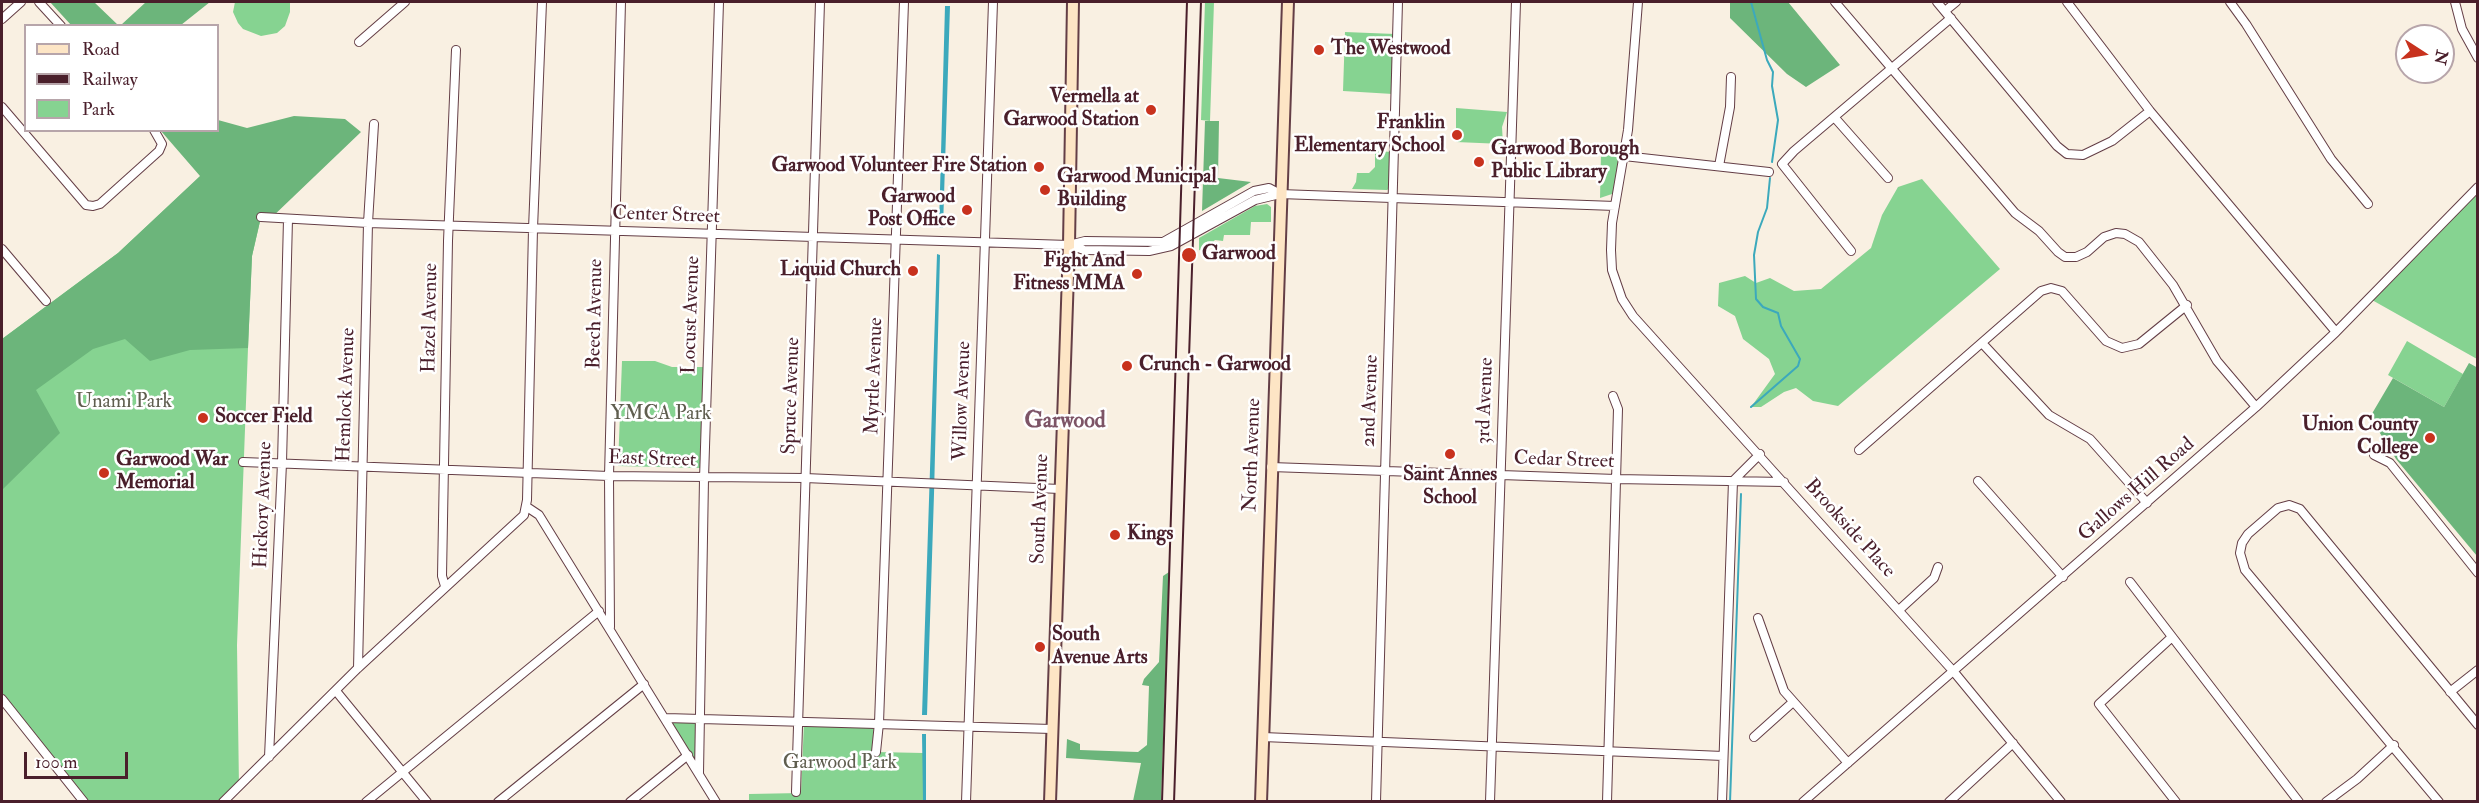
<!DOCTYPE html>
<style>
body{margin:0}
#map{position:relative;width:2479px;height:803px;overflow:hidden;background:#f9f0e2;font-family:"IM FELL Double Pica",serif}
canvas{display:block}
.frame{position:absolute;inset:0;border:3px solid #4a1f2b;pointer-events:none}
.legend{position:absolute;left:24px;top:24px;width:195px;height:108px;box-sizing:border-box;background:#fff;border:2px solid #b7a5aa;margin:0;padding:8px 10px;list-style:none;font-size:18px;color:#4a1f2b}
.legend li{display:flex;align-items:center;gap:12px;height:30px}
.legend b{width:30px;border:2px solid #b7a5aa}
.north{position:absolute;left:2395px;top:24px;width:60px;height:60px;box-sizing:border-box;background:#fff;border:2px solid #b7a5aa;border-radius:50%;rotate:102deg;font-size:16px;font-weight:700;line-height:24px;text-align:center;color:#4a1f2b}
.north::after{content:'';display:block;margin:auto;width:21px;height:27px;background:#c8321e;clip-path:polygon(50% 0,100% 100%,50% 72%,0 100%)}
.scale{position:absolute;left:24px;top:752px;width:104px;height:27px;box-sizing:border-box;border:3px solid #4a1f2b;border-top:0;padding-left:8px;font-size:18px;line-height:21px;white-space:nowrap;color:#4a1f2b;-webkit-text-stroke:4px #fff;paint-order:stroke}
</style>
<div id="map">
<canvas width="2479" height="803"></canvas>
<div class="frame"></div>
<ul class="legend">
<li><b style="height:8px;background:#fde5c5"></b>Road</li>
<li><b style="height:8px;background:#4a1f2b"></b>Railway</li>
<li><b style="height:16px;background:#86d391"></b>Park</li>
</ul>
<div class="north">N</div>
<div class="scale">100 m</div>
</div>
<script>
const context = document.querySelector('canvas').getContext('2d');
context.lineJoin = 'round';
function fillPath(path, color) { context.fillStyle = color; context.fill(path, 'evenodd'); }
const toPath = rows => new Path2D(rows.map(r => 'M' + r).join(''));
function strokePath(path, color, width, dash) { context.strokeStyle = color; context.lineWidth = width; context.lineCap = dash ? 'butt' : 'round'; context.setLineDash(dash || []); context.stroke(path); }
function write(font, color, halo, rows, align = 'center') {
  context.font = font + ' "IM FELL Double Pica",serif'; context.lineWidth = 5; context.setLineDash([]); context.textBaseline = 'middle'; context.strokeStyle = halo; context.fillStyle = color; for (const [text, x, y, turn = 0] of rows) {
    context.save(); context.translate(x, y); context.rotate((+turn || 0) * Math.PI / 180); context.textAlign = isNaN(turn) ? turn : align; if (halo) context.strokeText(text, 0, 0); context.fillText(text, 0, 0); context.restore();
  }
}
const green = toPath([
 [235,2,290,2,290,12,285,26,277,33,261,36,243,29,238,23,233,12],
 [1205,2,1214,2,1210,121,1201,120],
 [1345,32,1395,34,1393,94,1343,91],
 [1456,108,1507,112,1502,127,1503,144,1456,142],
 [1375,151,1392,152,1390,188,1387,190,1352,189,1356,182,1357,173,1369,173,1375,167],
 [1601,154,1624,156,1615,193,1600,198],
 [219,159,261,217,252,256,248,348,237,645,239,788,225,801,86,801,2,696,2,339,118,253],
 [1922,179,2000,269,1838,406,1813,401,1796,388,1784,392,1761,407,1751,407,1775,374,1769,359,1743,339,1735,316,1718,306,1719,283,1745,276,1756,283,1770,278,1794,291,1821,289,1871,248,1882,215,1898,187],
 [2477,194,2477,359,2372,300],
 [1267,204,1271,207,1271,222,1251,222,1250,235,1224,235,1223,241,1215,240,1208,247,1208,257,1202,257,1202,251,1199,250,1199,238,1255,206],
 [2407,341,2463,374,2444,407,2388,375],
 [622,361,655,361,672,367,703,367,700,468,618,466],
 [666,718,699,718,699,773],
 [804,722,873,723,876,752,923,753,924,801,749,802,749,794,801,793]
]);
const forest = toPath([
 [50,2,94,2,118,25,71,25],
 [146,2,210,2,181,25,121,25],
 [1730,2,1788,2,1840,65,1806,87,1787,74,1730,18],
 [294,116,345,119,361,132,269,220,261,217,252,256,248,348,190,350,150,361,125,339,93,349,36,390,60,433,3,489,2,339,118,253,200,176,161,131,218,130,218,120,247,128],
 [1205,121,1219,121,1218,178,1251,182,1202,211],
 [2469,363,2478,368,2477,556,2396,459,2370,417,2393,378,2444,407],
 [1169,572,1161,801,1133,801,1141,763,1066,758,1067,739,1080,744,1080,750,1138,752,1147,745,1149,686,1142,685,1144,679,1159,662,1163,576]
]);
const water = toPath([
 [945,6,950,6,943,228,939,227],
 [937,254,940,255,934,494,927,715,922,715],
 [922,734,926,734,926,801,923,801]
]);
const stream = toPath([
 [1751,2,1767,60,1773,72,1772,86,1778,120,1772,162],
 [1751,407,1798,366,1800,359,1781,326,1778,313,1763,307,1756,299,1754,255,1758,232,1767,208,1770,178],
 [1730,802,1741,494]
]);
const street = toPath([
 [39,2,61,26],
 [1638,2,1628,130,1612,223,1611,250,1612,270,1622,299,1633,316,1954,672,2061,802],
 [1835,2,2015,213,2039,231,2058,252,2065,257,2076,257,2087,252,2104,237,2116,233,2125,234,2139,242,2173,285,2217,361,2256,407],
 [1937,2,2057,146,2067,154,2083,155,2112,141,2150,111],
 [2067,2,2150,111,2336,332],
 [2230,2,2246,24,2331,159,2368,204],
 [2455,2,2462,29,2478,58],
 [1945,11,1956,2],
 [2,19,21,2],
 [359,42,405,2],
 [2,107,86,205,93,206,100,204,159,151,162,144,154,130],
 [1835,118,1888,178],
 [1624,156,1769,172],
 [1719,166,1730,107,1731,77],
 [261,217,368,223,1069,245,1084,250,1149,251,1171,246,1255,200,1280,194,1615,206],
 [1069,245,1085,241,1163,242,1254,191,1269,188,1280,194],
 [2,249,46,301],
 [1851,251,1782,164,1794,151,1951,18],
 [1982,343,2049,415,2090,439,2147,503],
 [1859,450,2041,291,2051,288,2062,291,2106,341,2122,348,2139,344,2187,305],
 [2374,455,2390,463,2478,573],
 [243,462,609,476,805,478,1060,489],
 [1271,467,1616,479,1784,482],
 [1978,481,2063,577],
 [527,507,539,515,716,802],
 [2130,582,2299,802],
 [445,586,442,576,448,241,456,50],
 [1899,610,1934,578,1938,567],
 [1758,618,1784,691,1848,763],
 [610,627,609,476,621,2],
 [2172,637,2099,704,2176,802],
 [358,668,368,223,374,124],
 [336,691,427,802],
 [2450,692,2478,670],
 [2,699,84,802],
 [666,718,1052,729],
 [1263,737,1723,756],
 [1754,737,1793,702],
 [876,752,879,723,904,2],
 [269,757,282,463,288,219],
 [699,773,704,479,719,2],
 [796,792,820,2],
 [223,802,358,668,524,515,527,500,533,229,542,2],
 [366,802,599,611],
 [498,802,644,684],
 [630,802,688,755],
 [966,802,993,2],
 [1376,802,1398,2],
 [1490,802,1516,2],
 [1607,802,1618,409,1613,396],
 [1722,802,1733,481,1760,454],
 [1803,802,2256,407,2336,332,2478,187],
 [1949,802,2013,743],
 [2326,802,2357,779,2394,745],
 [2439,802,2245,570,2240,553,2242,543,2248,534,2278,508,2289,505,2300,509,2478,725]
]);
const secondary = toPath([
 [1050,802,1069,245,1073,2],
 [1261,802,1288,2]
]);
const rail = toPath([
 [1162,802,1187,2],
 [1174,802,1201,2]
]);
const markers = [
 [1319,50,6,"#c8321e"],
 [1151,110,6,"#c8321e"],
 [1457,135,6,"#c8321e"],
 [1479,162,6,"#c8321e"],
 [1039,167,6,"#c8321e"],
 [1045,190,6,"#c8321e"],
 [967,210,6,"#c8321e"],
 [1189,255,8,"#c8321e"],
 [913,271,6,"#c8321e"],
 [1137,274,6,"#c8321e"],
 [1127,366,6,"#c8321e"],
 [203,418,6,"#c8321e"],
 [2430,438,6,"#c8321e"],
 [1450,454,6,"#c8321e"],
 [104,473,6,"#c8321e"],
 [1115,535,6,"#c8321e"],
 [1040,647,6,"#c8321e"]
];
const poiNames = [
 ["The Westwood",1331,50],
 ["Vermella at",1139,98,"right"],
 ["Garwood Station",1139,121,"right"],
 ["Franklin",1445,124,"right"],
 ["Elementary School",1445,147,"right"],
 ["Garwood Borough",1491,150],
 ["Public Library",1491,173],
 ["Garwood Volunteer Fire Station",1027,167,"right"],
 ["Garwood Municipal",1057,178],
 ["Building",1057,201],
 ["Garwood",955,198,"right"],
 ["Post Office",955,221,"right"],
 ["Garwood",1202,255],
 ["Fight And",1125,262,"right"],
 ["Fitness MMA",1125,285,"right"],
 ["Liquid Church",901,271,"right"],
 ["Crunch - Garwood",1139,366],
 ["Soccer Field",215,418],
 ["Union County",2418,426,"right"],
 ["College",2418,449,"right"],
 ["Garwood War",116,461],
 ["Memorial",116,484],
 ["Saint Annes",1450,476,"center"],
 ["School",1450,499,"center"],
 ["Kings",1127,535],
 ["South",1052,636],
 ["Avenue Arts",1052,659]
];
const streetNames = [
 ["Center Street",666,216,2],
 ["Beech Avenue",596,314,-89],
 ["Locust Avenue",692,315,-88],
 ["Hazel Avenue",431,318,-89],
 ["Myrtle Avenue",875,376,-88],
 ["Hemlock Avenue",347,395,-88],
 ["Spruce Avenue",792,396,-88],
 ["Willow Avenue",963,401,-88],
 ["2nd Avenue",1371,401,-88],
 ["3rd Avenue",1486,401,-88],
 ["North Avenue",1253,455,-88],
 ["East Street",652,460,2],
 ["Cedar Street",1564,461,2],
 ["Gallows Hill Road",2137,490,-41],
 ["Hickory Avenue",264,505,-88],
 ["South Avenue",1041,509,-88],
 ["Brookside Place",1849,529,48]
];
const parkNames = [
 ["Unami Park",124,403],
 ["YMCA Park",661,415],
 ["Garwood Park",840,764]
];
const quarterNames = [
 ["Garwood",1065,422]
];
fillPath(green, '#86d391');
fillPath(forest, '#6cb57b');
fillPath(water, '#3ca9bc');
strokePath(stream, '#3ca9bc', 2);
strokePath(street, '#643e46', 10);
strokePath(secondary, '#643e46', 14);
strokePath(street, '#fff', 8);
strokePath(secondary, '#fde5c5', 10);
strokePath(rail, '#4a1f2b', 2);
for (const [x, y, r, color] of markers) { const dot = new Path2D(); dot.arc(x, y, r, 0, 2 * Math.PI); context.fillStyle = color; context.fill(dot); strokePath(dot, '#fff', 2); }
write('bold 20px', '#4a1f2b', '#fff', poiNames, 'left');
write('20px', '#4a1f2b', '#fff', streetNames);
write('20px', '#5f5e4f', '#fff', parkNames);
write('bold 22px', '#7d5466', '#fff', quarterNames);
</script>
